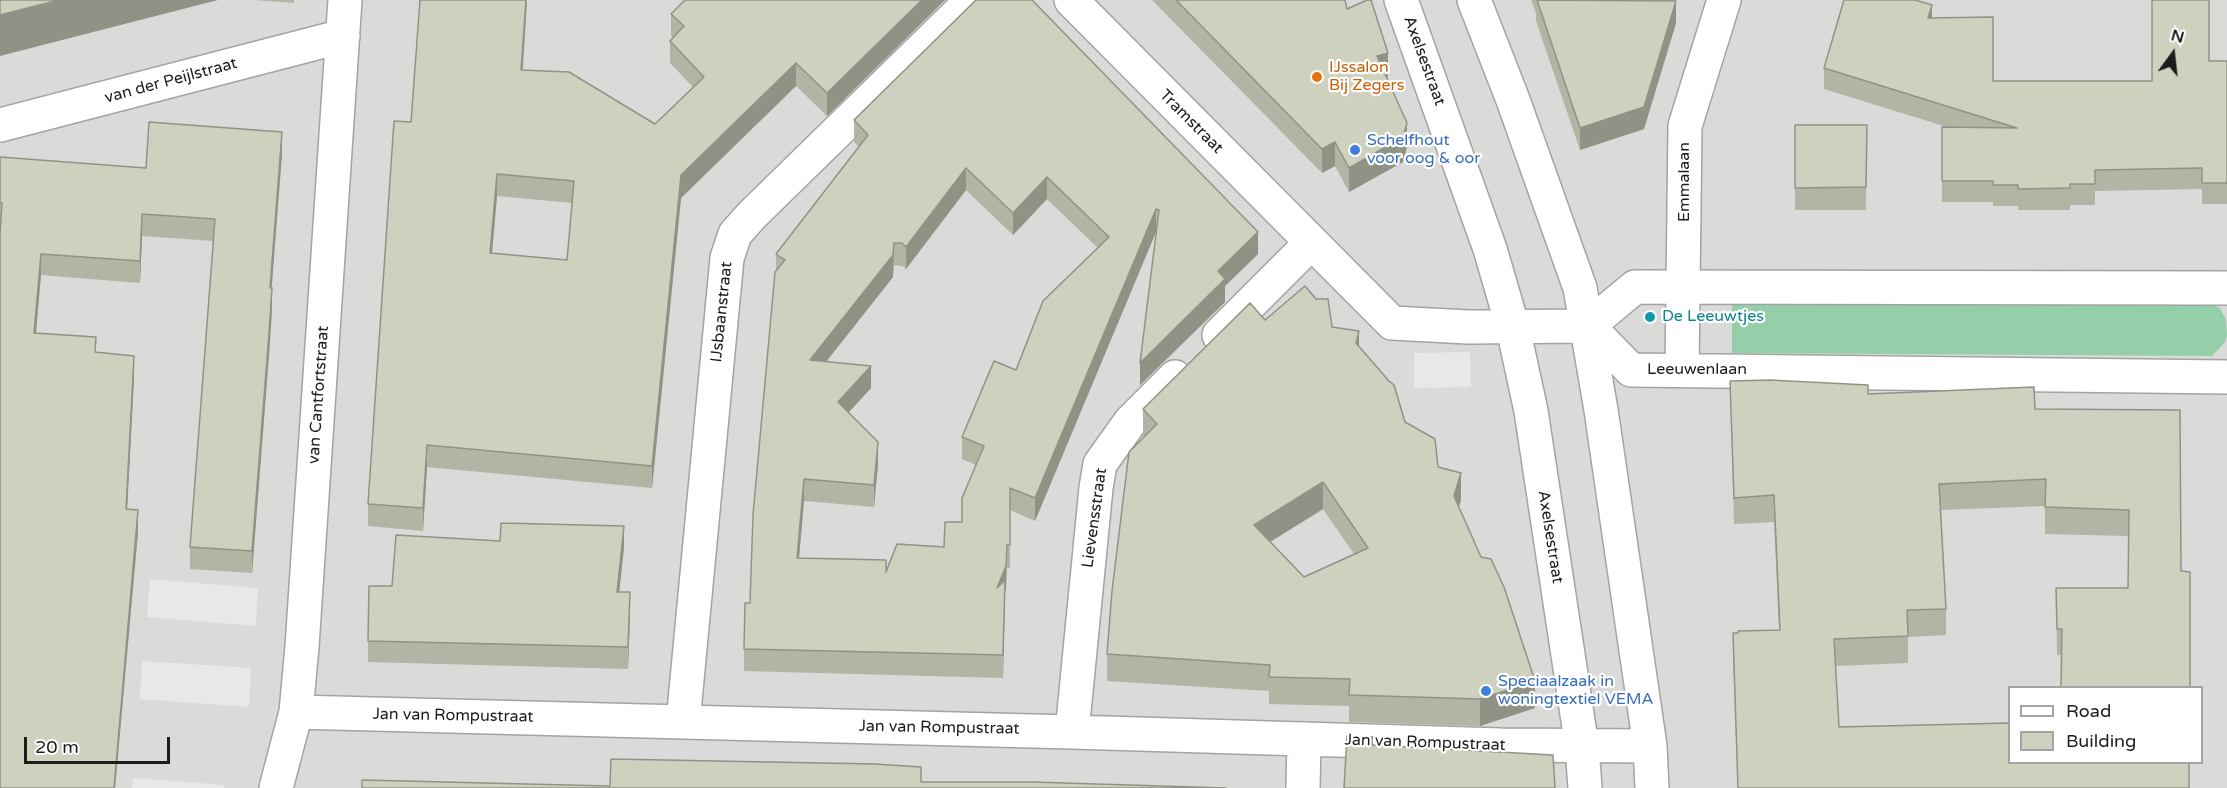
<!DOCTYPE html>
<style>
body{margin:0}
#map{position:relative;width:2227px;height:788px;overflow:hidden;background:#eaeee1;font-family:"Varela Round",sans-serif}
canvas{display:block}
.legend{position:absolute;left:2008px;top:686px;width:195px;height:78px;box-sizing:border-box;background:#fff;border:2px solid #a4a4a4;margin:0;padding:8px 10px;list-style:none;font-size:18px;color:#1c1c1c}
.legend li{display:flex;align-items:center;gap:12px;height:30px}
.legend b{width:30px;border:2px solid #a4a4a4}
.north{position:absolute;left:2143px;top:24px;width:60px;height:60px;-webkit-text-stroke:4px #fff;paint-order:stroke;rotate:15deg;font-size:16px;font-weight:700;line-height:24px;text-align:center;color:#1c1c1c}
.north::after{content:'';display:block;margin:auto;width:21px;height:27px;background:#1c1c1c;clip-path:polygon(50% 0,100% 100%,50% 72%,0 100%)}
.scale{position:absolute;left:24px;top:737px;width:146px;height:27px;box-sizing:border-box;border:3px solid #1c1c1c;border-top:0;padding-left:8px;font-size:18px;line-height:21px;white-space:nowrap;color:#1c1c1c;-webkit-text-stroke:4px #fff;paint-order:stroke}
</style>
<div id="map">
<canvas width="2227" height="788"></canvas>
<ul class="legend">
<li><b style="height:8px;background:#fff"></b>Road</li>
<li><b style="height:16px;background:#cfd1bf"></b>Building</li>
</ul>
<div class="north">N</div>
<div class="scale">20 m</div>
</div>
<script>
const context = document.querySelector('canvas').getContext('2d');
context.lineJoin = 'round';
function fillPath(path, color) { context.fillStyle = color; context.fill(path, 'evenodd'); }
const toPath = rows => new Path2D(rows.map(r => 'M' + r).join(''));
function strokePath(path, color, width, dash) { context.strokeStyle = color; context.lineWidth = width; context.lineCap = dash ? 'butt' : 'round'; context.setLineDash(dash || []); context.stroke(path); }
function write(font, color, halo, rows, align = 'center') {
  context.font = font + ' "Varela Round",sans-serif'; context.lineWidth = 4.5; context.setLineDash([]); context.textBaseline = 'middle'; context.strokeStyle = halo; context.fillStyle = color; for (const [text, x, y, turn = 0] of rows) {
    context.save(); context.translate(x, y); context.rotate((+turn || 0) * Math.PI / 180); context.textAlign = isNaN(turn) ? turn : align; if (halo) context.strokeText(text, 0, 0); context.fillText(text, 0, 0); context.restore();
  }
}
const residential = toPath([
 [0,0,2227,0,2227,788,0,788],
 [2010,688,2202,688,2202,762,2010,762]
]);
const forest = toPath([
 [1732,304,2209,304,2220,308,2226,320,2227,336,2225,342,2212,356,1732,353]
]);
const parking = toPath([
 [1470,352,1471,387,1414,388,1414,353],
 [150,579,258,588,256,626,147,617],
 [142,661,251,668,249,707,140,699],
 [133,778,224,785,224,788,132,788]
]);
const minor = toPath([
 [1071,0,1392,323,1468,327,1588,326],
 [1401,0,1490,249,1513,328,1531,411,1582,747,1585,788],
 [1474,0,1513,100,1580,288,1601,410,1650,746,1652,788],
 [0,125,343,36],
 [1588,326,1631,370,2227,377],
 [1588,326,1635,287,2227,288],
 [1219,335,1311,243],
 [1682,370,1685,126,1724,0],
 [296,712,1072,732,1501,745,1650,746],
 [683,722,727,258,735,234,752,215,972,0],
 [1072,732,1096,488,1100,464,1130,422,1175,377],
 [276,788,296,712,302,647,345,0],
 [1303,788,1304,739]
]);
const wall = toPath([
 [254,0,294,0,294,3],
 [527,0,523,70,655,124,693,87,670,63,670,41,673,38,671,36,671,14,945,0,827,116,796,86,681,198,652,488,427,467,423,531,368,526,368,504,411,122],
 [497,196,572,203,567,260,492,253],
 [976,0,1258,254,1225,286,1225,302,1140,385,1157,232,1156,232,1035,521,1010,510,1010,568,1007,568,1006,589,1005,591,1003,678,744,671,744,649,750,603,776,271,776,254,859,147,854,142,854,120],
 [966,190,1013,235,1047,199,1098,248,1016,370,962,437,962,459,976,465,962,522,944,547,886,570,799,558,804,501,874,507,878,464,848,413,871,388,826,362,893,277,894,265,902,266,906,269],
 [1152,0,1345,0,1347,9,1388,77,1387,77,1407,147,1403,162,1349,192,1335,166,1322,173],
 [1531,0,1673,0,1676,23,1644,129,1580,150,1536,21,1536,13],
 [1932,18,1993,81,2152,81,2209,61,2227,61,2227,204,2202,204,2202,189,2095,191,2095,205,2070,205,2070,210,2018,210,2018,206,1993,206,1993,202,1942,202,1942,127,1947,127,1824,89,1824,68],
 [1795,125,1867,125,1866,210,1795,210],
 [282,154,271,288,272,310,269,355,252,573,190,569,190,547,214,241,142,236,140,283,41,275,36,333,96,352,134,378,127,509,138,532,115,788,0,225,0,157,146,168],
 [1332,327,1359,347,1405,422,1438,467,1461,500,1459,506,1535,708,1480,726,1349,722,1349,706,1269,704,1269,691,1107,681,1107,654,1144,437,1143,436,1143,409],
 [1323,509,1354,554,1304,577,1270,542],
 [1730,381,2035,409,2180,410,2181,571,2061,655,2057,655,2056,588,2128,588,2129,536,2045,534,2045,506,1941,510,1946,609,1946,635,1908,637,1908,663,1835,666,1839,727,2189,788,1738,788,1733,660,1733,633,1779,630,1774,522,1734,524],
 [624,547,619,592,630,614,628,669,368,662,368,641]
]);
const shadedWall = toPath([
 [59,0,218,0,0,56,0,15],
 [526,0,527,0,521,92,521,70],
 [922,0,945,0,827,116,827,93],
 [1676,1,1676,23,1644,129,1580,150,1580,128],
 [1932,5,1932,26,1928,18],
 [1388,53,1388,77,1377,81,1377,56],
 [796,63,796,86,681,198,652,488,652,466,681,175],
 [1407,123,1407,147,1403,162,1349,192,1349,168],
 [282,132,282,154,270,310,270,288],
 [1335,142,1335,166,1322,173,1322,149],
 [966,168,966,190,906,269,906,247],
 [497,174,497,196,490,275,490,253],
 [1047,177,1047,199,1013,235,1013,213],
 [1156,209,1156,232,1035,521,1035,498],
 [142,214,142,236,140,283,140,261],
 [1258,232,1258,254,1225,286,1225,302,1140,385,1140,363,1218,271],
 [894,243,893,277,810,382,810,360],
 [41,254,41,275,34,355,34,333],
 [272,288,272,310,269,355,252,573,252,551],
 [1359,331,1359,357,1356,343],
 [134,356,134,378,126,531,126,509],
 [871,366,871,388,838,424,838,402],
 [878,442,878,464,874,507,874,485],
 [427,445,427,467,423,531,423,508],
 [1461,473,1461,500,1454,523,1454,496],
 [804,479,804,501,797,580,797,558],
 [1323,482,1323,509,1254,552,1254,525],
 [138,510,138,532,115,788,114,788],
 [624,526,624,547,617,614,617,592],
 [1007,545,1006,589,1005,591,1003,678,1003,655,997,588],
 [630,592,630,614,628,669,628,647],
 [1535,681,1535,708,1480,726,1480,699],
 [1373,737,1373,760,1353,744]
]);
const building = toPath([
 [0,0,59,0,0,15,0,0],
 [420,0,526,0,521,70,569,72,655,124,704,77,670,41,684,26,671,14,685,0,922,0,827,93,796,63,681,175,652,466,427,445,423,508,368,504,394,121,411,122,420,0],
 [497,174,574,181,567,260,490,253,497,174],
 [976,0,1032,0,1258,232,1218,271,1225,279,1140,363,1159,210,1156,209,1035,498,1010,488,1010,545,1007,545,1006,566,997,588,1005,580,1003,655,744,649,745,603,750,603,753,515,775,272,785,260,776,254,868,135,854,120,976,0],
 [966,168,1013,213,1047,177,1109,237,1043,301,1016,370,994,361,962,437,984,446,962,498,962,522,945,522,944,547,897,544,886,572,886,560,797,558,804,479,874,485,878,442,838,402,871,366,810,360,893,255,894,243,902,243,906,247,966,168],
 [1176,0,1345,0,1347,9,1367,0,1371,0,1388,53,1377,56,1407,123,1403,137,1349,168,1335,142,1322,149,1176,0],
 [1537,0,1676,1,1644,107,1580,128,1537,0],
 [1844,0,1915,0,1932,5,1928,18,1993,17,1993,81,2152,81,2152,0,2209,0,2209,61,2227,61,2227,183,2202,183,2202,168,2095,170,2095,184,2070,184,2070,188,2018,189,2018,185,1993,185,1993,181,1942,181,1942,127,2017,128,1824,68,1844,0],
 [149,122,282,132,270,288,272,288,269,333,252,551,190,547,215,219,142,214,140,261,41,254,34,333,96,337,95,352,134,356,126,509,138,510,114,788,0,788,0,234,2,203,0,203,0,157,146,168,149,122],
 [1795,125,1867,125,1866,187,1795,188,1795,125],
 [1305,286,1316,299,1328,299,1332,327,1359,331,1356,343,1389,381,1394,385,1405,422,1435,439,1438,467,1461,473,1454,496,1481,557,1491,559,1504,587,1535,681,1480,699,1349,695,1350,679,1269,677,1270,665,1107,654,1112,591,1129,452,1157,424,1143,409,1250,303,1265,320,1305,286],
 [1323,482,1368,548,1304,577,1254,525,1323,482],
 [1769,380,1868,385,1868,394,2034,387,2035,409,2180,410,2181,571,2190,572,2190,687,2061,687,2062,629,2057,629,2056,588,2128,588,2129,510,2045,507,2046,479,1939,484,1946,609,1907,610,1908,636,1834,639,1839,727,2010,723,2010,762,2189,762,2189,788,1738,788,1733,633,1738,633,1738,631,1780,630,1774,495,1734,498,1730,381,1769,380],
 [501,523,624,526,617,592,630,592,628,647,368,641,369,586,392,586,396,535,500,541,501,523],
 [1347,736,1373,737,1353,744,1553,755,1555,788,1344,788,1347,736],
 [611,759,875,764,921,767,921,782,1032,782,1226,788,362,788,362,780,610,786,611,759]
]);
const markers = [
 [1317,77,6,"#e8710a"],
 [1355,150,6,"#3f7fe0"],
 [1650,317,6,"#0f9aa8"],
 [1486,691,6,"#3f7fe0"]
];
const streetNames = [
 ["Axelsestraat",1424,61,70],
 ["van der Peijlstraat",171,81,-15],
 ["Tramstraat",1191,122,45],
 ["Emmalaan",1685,182,-90],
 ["IJsbaanstraat",722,312,-84],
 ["Leeuwenlaan",1697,370],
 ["van Cantfortstraat",319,395,-86],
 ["Lievensstraat",1095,518,-82],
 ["Axelsestraat",1550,537,81],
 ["Jan van Rompustraat",453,716,1],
 ["Jan van Rompustraat",939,728,1],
 ["Jan van Rompustraat",1425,743,2]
];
const foodNames = [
 ["IJssalon",1329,68],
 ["Bij Zegers",1329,86]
];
const shopNames = [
 ["Schelfhout",1367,141],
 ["voor oog & oor",1367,159],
 ["Speciaalzaak in",1498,682],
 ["woningtextiel VEMA",1498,700]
];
const cultureNames = [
 ["De Leeuwtjes",1662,317]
];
fillPath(residential, '#dadad9');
fillPath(forest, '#95cfaa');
fillPath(parking, '#e8e8e8');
strokePath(minor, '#a3a3a3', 36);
strokePath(minor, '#fff', 33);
fillPath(wall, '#b2b4a4');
fillPath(shadedWall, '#919286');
fillPath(building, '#cfd1bf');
strokePath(building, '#919286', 1.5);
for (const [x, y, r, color] of markers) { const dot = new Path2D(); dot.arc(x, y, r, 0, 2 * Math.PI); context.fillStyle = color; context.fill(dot); strokePath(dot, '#fff', 2); }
write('16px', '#1c1c1c', '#fff', streetNames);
write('16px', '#c56008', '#fff', foodNames, 'left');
write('16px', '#366cbe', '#fff', shopNames, 'left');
write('16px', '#0d838f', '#fff', cultureNames, 'left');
</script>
